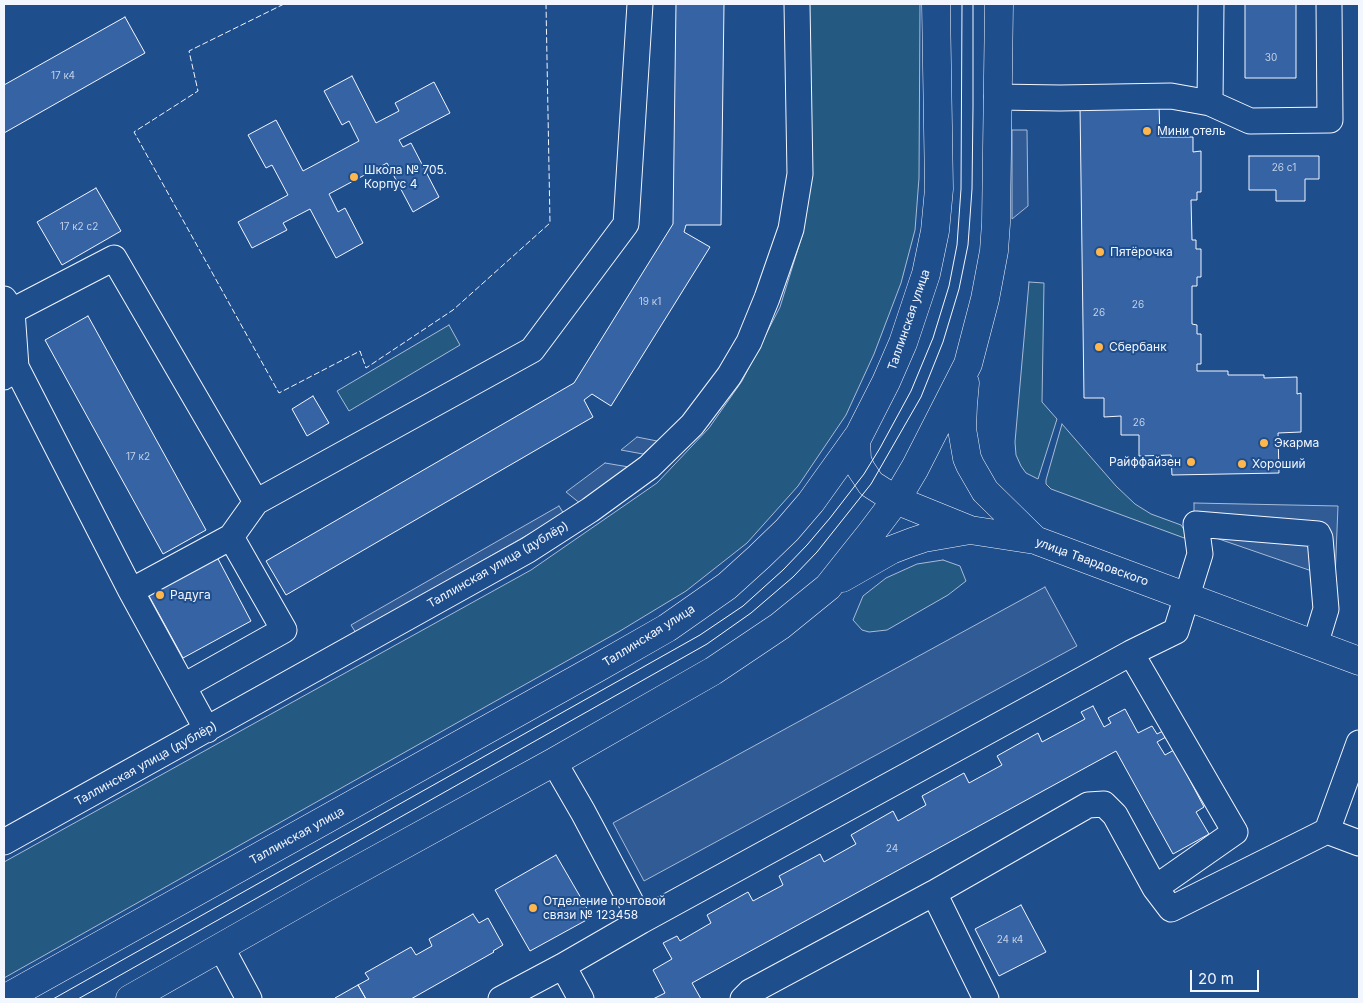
<!DOCTYPE html>
<meta charset="utf-8">
<style>
body{margin:0}
#map{position:relative;width:1363px;height:1003px;overflow:hidden;background:#1f4e8c;font-family:Inter,sans-serif}
canvas{display:block}
.frame{position:absolute;inset:0;border:5px solid #f2f6ff;pointer-events:none}
.scale{position:absolute;left:1190px;top:970px;width:69px;height:22px;box-sizing:border-box;border:2px solid #f2f6ff;border-top:0;padding-left:6px;font-size:15px;line-height:18px;white-space:nowrap;color:#f2f6ff;-webkit-text-stroke:4px #1f4e8c;paint-order:stroke}
</style>
<div id="map">
<canvas width="1363" height="1003"></canvas>
<div class="frame"></div>
<div class="scale">20 m</div>
</div>
<script>
const context = document.querySelector('canvas').getContext('2d');
context.lineJoin = 'round';
function fillPath(path, color) { context.fillStyle = color; context.fill(path, 'evenodd'); }
const toPath = rows => new Path2D(rows.map(r => 'M' + r).join(''));
function strokePath(path, color, width, dash) { context.strokeStyle = color; context.lineWidth = width; context.lineCap = dash ? 'butt' : 'round'; context.setLineDash(dash || []); context.stroke(path); }
function write(font, color, halo, rows, align = 'center') {
  context.font = font + ' Inter,sans-serif'; context.lineWidth = 4; context.setLineDash([]); context.textBaseline = 'middle'; context.strokeStyle = halo; context.fillStyle = color; for (const [text, x, y, turn = 0] of rows) {
    context.save(); context.translate(x, y); context.rotate((+turn || 0) * Math.PI / 180); context.textAlign = isNaN(turn) ? turn : align; if (halo) context.strokeText(text, 0, 0); context.fillText(text, 0, 0); context.restore();
  }
}
const green = toPath([
 [808,4,920,4,919,178,915,230,901,283,874,354,846,415,798,486,747,543,686,591,620,631,4,978,4,862,531,570,657,483,709,428,742,381,780,307,802,236,810,178,808,4],
 [1029,282,1044,283,1042,402,1057,419,1038,479,1026,473,1021,466,1016,455,1015,442,1029,282],
 [449,325,460,345,349,411,337,391,449,325],
 [1062,424,1116,486,1135,504,1151,514,1181,525,1187,534,1187,539,1051,489,1046,484,1046,480,1062,424],
 [943,560,960,566,966,581,948,595,887,630,869,632,862,630,853,620,863,596,886,578,917,564,943,560]
]);
const parking = toPath([
 [1012,130,1027,130,1028,206,1012,219,1012,130],
 [637,437,657,441,643,454,621,450,637,437],
 [605,463,629,467,581,504,566,492,605,463],
 [1194,503,1338,506,1335,579,1216,538,1194,515,1194,503],
 [559,506,564,514,356,633,351,625,559,506],
 [1045,587,1077,646,644,881,613,823,1045,587]
]);
const building = toPath([
 [676,4,724,4,721,225,686,225,684,232,710,247,611,406,592,394,584,400,593,417,286,595,266,561,574,383,673,224,676,4],
 [1245,4,1296,4,1296,78,1245,78,1245,4],
 [125,17,145,53,4,133,4,85,125,17],
 [352,76,376,123,399,111,395,103,434,82,450,113,399,140,403,147,411,143,439,197,413,212,387,163,329,194,338,212,345,208,363,243,336,258,310,209,283,223,287,230,252,248,238,222,288,195,272,165,266,168,248,135,276,120,303,171,359,141,349,121,342,125,324,91,352,76],
 [1159,105,1160,137,1193,137,1193,152,1201,151,1201,192,1197,192,1197,200,1191,200,1192,240,1196,240,1196,249,1201,249,1201,277,1197,277,1197,286,1192,286,1192,324,1197,325,1197,334,1201,334,1201,364,1197,364,1197,371,1228,371,1228,375,1264,375,1264,378,1297,377,1297,394,1301,393,1301,432,1278,433,1279,473,1172,475,1171,455,1139,456,1139,435,1121,435,1121,416,1104,417,1104,398,1084,398,1080,106,1159,105],
 [1249,156,1319,156,1319,179,1305,179,1305,201,1276,201,1276,190,1249,190,1249,156],
 [96,188,121,231,62,265,37,222,96,188],
 [88,316,206,530,163,554,45,340,88,316],
 [313,396,329,423,307,436,292,409,313,396],
 [217,557,251,621,183,658,148,594,217,557],
 [1093,706,1104,727,1111,723,1108,718,1125,709,1138,733,1152,726,1157,734,1163,731,1166,737,1157,742,1165,755,1174,750,1204,807,1196,812,1209,834,1173,854,1116,751,692,983,701,999,653,999,665,993,653,970,672,959,663,943,677,936,680,941,711,923,707,915,748,892,753,901,783,885,779,876,820,854,824,862,856,844,851,835,893,811,898,821,926,805,922,796,964,773,969,783,1002,765,997,756,1038,733,1042,742,1085,719,1081,712,1093,706],
 [556,855,592,917,530,951,495,890,556,855],
 [1021,905,1046,952,999,976,975,929,1021,905],
 [473,914,479,923,488,918,503,945,493,951,494,952,411,999,366,999,358,985,369,979,365,973,411,947,416,955,432,946,429,939,473,914],
 [358,985,366,999,336,999,335,998,358,985]
]);
const minor = toPath([
 [1211,4,1210,103,1250,121,1330,120,1329,4],
 [997,97,1060,98,1171,96,1210,103],
 [4,299,12,311,114,258,256,502],
 [12,311,16,367],
 [4,377,16,367,131,591,207,730],
 [231,537,256,502,532,350,626,224,640,4],
 [131,591,231,537,284,630,184,686],
 [1359,743,1327,831,1359,843],
 [554,762,583,812,641,921,563,966,581,999],
 [4,842,528,550,590,510,649,467,692,425,729,376,749,342,767,298,791,229,800,174,797,4],
 [1155,888,1171,909,1327,831],
 [934,893,986,999],
 [641,921,1131,653,1176,631,1200,554,1196,524,1318,534,1320,538,1326,609,1315,645],
 [221,947,249,999],
 [501,999,563,966],
 [743,999,750,992,934,893,1088,805,1104,804,1115,815,1155,888,1235,832,1131,653]
]);
const major = toPath([
 [965,383,963,405,962,429,967,458,970,465,985,491,1035,540],
 [856,439,857,460,861,469,871,484,896,500,970,530,1035,540,1359,661],
 [842,578,891,550,912,542,924,538,970,530],
 [4,999,597,668,667,628,727,586,759,557,787,530,811,502,859,435,886,382,903,343,926,274,935,231,939,189,936,4],
 [130,999,323,889,554,762,713,671,780,626,828,587,871,533,896,500,915,468,968,364,985,299,994,251,996,223,999,4]
]);
const tram = toPath([
 [53,999,700,635,743,606,783,570,807,545,830,518,864,474,880,448,911,391,933,338,949,286,957,245,961,189,962,4],
 [78,999,707,644,751,613,793,577,817,552,871,484,921,397,943,342,959,289,968,245,972,189,973,107,973,4]
]);
const fence = toPath([
 [284,4,189,51,198,91,134,132,279,393,360,351,366,368,453,310,550,223,546,4]
]);
const markers = [
 [1147,131,5,"#ffb74d"],
 [354,177,5,"#ffb74d"],
 [1100,252,5,"#ffb74d"],
 [1099,347,5,"#ffb74d"],
 [1264,443,5,"#ffb74d"],
 [1191,462,5,"#ffb74d"],
 [1242,464,5,"#ffb74d"],
 [160,595,5,"#ffb74d"],
 [533,908,5,"#ffb74d"]
];
const numberNames = [
 ["30",1271,58],
 ["17 к4",63,76],
 ["26 с1",1284,168],
 ["17 к2 с2",79,227],
 ["19 к1",650,302],
 ["26",1138,305],
 ["26",1099,313],
 ["26",1139,423],
 ["17 к2",138,457],
 ["24",892,849],
 ["24 к4",1010,940]
];
const poiNames = [
 ["Мини отель",1157,131],
 ["Школа № 705.",364,170],
 ["Корпус 4",364,184],
 ["Пятёрочка",1110,252],
 ["Сбербанк",1109,347],
 ["Экарма",1274,443],
 ["Райффайзен",1181,462,"right"],
 ["Хороший",1252,464],
 ["Радуга",170,595],
 ["Отделение почтовой",543,901],
 ["связи № 123458",543,915]
];
const streetNames = [
 ["Таллинская улица",909,320,-71],
 ["улица Твардовского",1092,562,20],
 ["Таллинская улица (дублёр)",498,565,-30],
 ["Таллинская улица",649,636,-32],
 ["Таллинская улица (дублёр)",146,764,-29],
 ["Таллинская улица",297,836,-29]
];
fillPath(green, '#245a82');
strokePath(green, '#a8bbd7', 1);
fillPath(parking, '#305b95');
strokePath(parking, '#a8bbd7', 1);
fillPath(building, '#3563a3');
strokePath(building, '#f2f6ff', 1);
strokePath(minor, '#f2f6ff', 27);
strokePath(major, '#f2f6ff', 29);
strokePath(minor, '#1f4e8c', 25);
strokePath(major, '#1f4e8c', 28);
strokePath(tram, '#f2f6ff', 1);
strokePath(fence, '#f2f6ff', 1, [6, 2.5]);
for (const [x, y, r, color] of markers) { const dot = new Path2D(); dot.arc(x, y, r, 0, 2 * Math.PI); context.fillStyle = color; context.fill(dot); strokePath(dot, '#1f4e8c', 2); }
write('10px', '#c3d1e8', null, numberNames);
write('12px', '#f2f6ff', '#1f4e8c', poiNames, 'left');
write('12px', '#f2f6ff', '#1f4e8c', streetNames);
</script>
